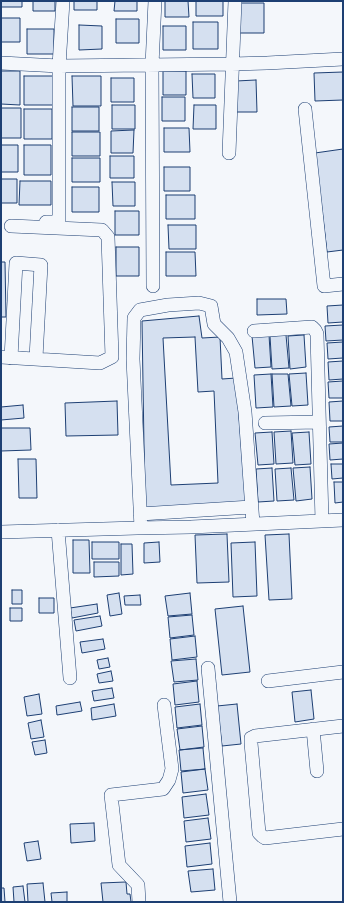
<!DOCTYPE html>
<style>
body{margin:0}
#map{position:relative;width:344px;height:903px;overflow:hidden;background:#f4f7fb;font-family:"PT Sans",sans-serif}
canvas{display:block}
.frame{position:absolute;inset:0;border:2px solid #1d3f73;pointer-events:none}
</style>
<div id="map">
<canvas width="344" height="903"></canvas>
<div class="frame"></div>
</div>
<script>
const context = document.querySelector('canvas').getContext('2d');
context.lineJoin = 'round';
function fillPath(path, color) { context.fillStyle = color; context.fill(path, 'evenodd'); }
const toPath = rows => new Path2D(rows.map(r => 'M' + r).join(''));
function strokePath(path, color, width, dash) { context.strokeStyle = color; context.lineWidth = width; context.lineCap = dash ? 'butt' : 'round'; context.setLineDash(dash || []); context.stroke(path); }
const building = toPath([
 [1,1,22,1,22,7,1,7,1,1],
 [33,1,55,1,55,11,33,11,33,1],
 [74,1,97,1,97,10,74,10,74,1],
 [115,1,137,1,137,11,114,11,115,1],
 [165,1,188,1,189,17,165,17,165,1],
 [196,1,223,1,223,16,196,16,196,1],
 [239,3,264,3,264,33,239,33,239,3],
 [1,18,20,18,20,42,1,42,1,18],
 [116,19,139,19,139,43,116,43,116,19],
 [193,22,218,22,218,49,193,49,193,22],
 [79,25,102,26,102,49,79,50,79,25],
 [163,26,186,26,186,50,163,50,163,26],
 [27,29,54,29,54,54,27,54,27,29],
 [1,71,20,71,20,105,1,104,1,71],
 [163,71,186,71,186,95,163,95,163,71],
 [343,72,343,100,315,101,314,73,343,72],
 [192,74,215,74,215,98,193,98,192,74],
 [24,76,53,76,53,105,24,105,24,76],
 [72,76,101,76,101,106,73,106,72,76],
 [111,78,134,78,134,102,111,102,111,78],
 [256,80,257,112,236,112,236,81,256,80],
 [162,97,185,97,185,121,162,121,162,97],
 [112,105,135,105,135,129,112,129,112,105],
 [194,105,216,105,216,129,193,129,194,105],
 [72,107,99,107,99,131,72,131,72,107],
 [1,108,21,108,21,138,1,138,1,108],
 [24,109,52,109,52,139,24,139,24,109],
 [164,128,189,128,190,152,164,152,164,128],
 [134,130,133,153,111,153,111,131,134,130],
 [72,132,100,132,100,156,72,156,72,132],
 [1,145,18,145,18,172,1,172,1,145],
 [24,145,51,145,51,175,24,175,24,145],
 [343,149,343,250,327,252,315,153,343,149],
 [110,156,134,156,134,178,110,178,110,156],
 [72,158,100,158,100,182,72,182,72,158],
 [164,167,190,167,190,191,164,191,164,167],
 [1,179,17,179,17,203,1,203,1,179],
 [20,181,51,181,51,205,19,205,20,181],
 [112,182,135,182,135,206,113,206,112,182],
 [72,187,99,187,99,212,72,212,72,187],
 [166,195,195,195,195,219,166,219,166,195],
 [115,211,139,211,139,235,115,235,115,211],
 [168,225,196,225,196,249,169,249,168,225],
 [116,247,139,247,139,276,116,276,116,247],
 [166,252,195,252,196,276,166,276,166,252],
 [1,262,5,262,6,317,1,317,1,262],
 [257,299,286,299,287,314,257,315,257,299],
 [343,305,343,322,328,323,327,306,343,305],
 [199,316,202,338,220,337,222,379,236,378,246,504,145,510,142,321,199,316],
 [195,337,198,392,214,391,218,483,171,485,163,338,195,337],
 [343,325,343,340,326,341,325,326,343,325],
 [269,335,271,367,255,368,252,336,269,335],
 [286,335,289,368,272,369,270,336,286,335],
 [304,335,306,367,290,369,288,336,304,335],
 [343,342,343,358,328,359,327,343,343,342],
 [343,361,343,379,329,380,328,362,343,361],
 [306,373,308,405,292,406,289,374,306,373],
 [271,374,273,407,256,408,254,375,271,374],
 [272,374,288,374,291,406,274,407,272,374],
 [343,381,343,398,329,398,328,382,343,381],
 [117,401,118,435,66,436,65,403,117,401],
 [343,401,343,421,330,421,329,402,343,401],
 [23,405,24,418,1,420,1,407,23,405],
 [343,426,343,442,330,442,329,427,343,426],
 [1,428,30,428,31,450,1,451,1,428],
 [291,431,293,463,276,464,274,432,291,431],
 [272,432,274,464,258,465,255,433,272,432],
 [309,432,311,464,295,465,292,433,309,432],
 [343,443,343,459,330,460,329,444,343,443],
 [18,459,36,459,37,498,19,498,18,459],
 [331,464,343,464,343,478,332,479,331,464],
 [310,467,312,499,296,501,293,468,310,467],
 [272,468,274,501,258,502,256,469,272,468],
 [291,468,294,500,277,501,275,469,291,468],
 [334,482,343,482,343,502,335,503,334,482],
 [227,534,229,582,197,583,195,535,227,534],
 [289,534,292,599,269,600,265,535,289,534],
 [73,540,89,540,90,573,73,573,73,540],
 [92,542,119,542,119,559,92,559,92,542],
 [159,542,160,562,144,563,144,543,159,542],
 [255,542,257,596,233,597,231,543,255,542],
 [121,544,132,544,133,574,121,575,121,544],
 [94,562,119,562,119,576,94,577,94,562],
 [12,590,22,590,22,604,12,604,12,590],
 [119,593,122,614,110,616,107,595,119,593],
 [190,593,192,614,168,616,165,596,190,593],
 [140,595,141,605,125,605,124,596,140,595],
 [39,598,54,598,54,613,39,613,39,598],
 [97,604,98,613,72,618,70,608,97,604],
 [243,606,250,672,222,675,215,609,243,606],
 [10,608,22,608,22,621,10,621,10,608],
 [192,615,194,635,170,638,168,617,192,615],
 [100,616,102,626,76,631,74,620,100,616],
 [195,636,197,657,172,660,170,639,195,636],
 [103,639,105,649,82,653,80,642,103,639],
 [108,658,110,667,99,669,97,660,108,658],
 [196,659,198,680,174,682,171,661,196,659],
 [111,671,113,681,99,683,97,674,111,671],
 [197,681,199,702,175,705,173,684,197,681],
 [112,688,114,698,94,701,92,691,112,688],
 [311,690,314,719,295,722,292,692,311,690],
 [39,694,42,714,27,716,24,697,39,694],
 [80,702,82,711,57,715,56,706,80,702],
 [114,704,116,716,92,720,91,708,114,704],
 [200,704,202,725,177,728,175,707,200,704],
 [237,704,241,744,222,746,217,706,237,704],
 [41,720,44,737,31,739,28,723,41,720],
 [202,726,204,747,180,750,177,729,202,726],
 [45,740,47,753,35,755,32,742,45,740],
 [203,748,205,769,181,771,179,750,203,748],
 [205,769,208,790,183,793,181,772,205,769],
 [206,794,209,815,184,818,182,797,206,794],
 [208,818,211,839,186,842,184,821,208,818],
 [94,823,95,841,71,843,70,824,94,823],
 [38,841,41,859,27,861,24,843,38,841],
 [210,843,212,864,187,867,185,846,210,843],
 [213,869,215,890,191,892,188,871,213,869],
 [126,882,127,894,130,894,131,902,103,902,101,883,126,882],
 [43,883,45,902,28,902,27,884,43,883],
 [23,886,25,902,14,902,13,887,23,886],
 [1,888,4,888,5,902,1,902,1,888],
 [67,892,67,902,52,902,51,893,67,892]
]);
const street = toPath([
 [1,63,59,66,232,64,267,63,343,59],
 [305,109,324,286,343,284],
 [229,153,235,1],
 [46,222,59,222,59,66,63,1],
 [153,286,152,65,155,1],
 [254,331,312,327,315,330,317,334,322,521],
 [1,357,100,363,112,357,108,237,102,230,11,226],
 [11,358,16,263,41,265,36,358],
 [265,423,319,422],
 [140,514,251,507],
 [141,528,133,359,134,318,140,310,168,305,199,303,211,306,214,324,228,338,236,352,245,412,253,524],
 [58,530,70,678],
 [1,532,137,528,191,527,343,520],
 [208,668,230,902],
 [268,681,343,672],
 [343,726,255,736,251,738,251,743,259,833,262,836,265,838,343,829],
 [313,729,317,771],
 [139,902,138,885,119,865,111,795,163,789,169,780,172,769,164,705]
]);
fillPath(building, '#d5e0f0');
strokePath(building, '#1d3f73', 1);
strokePath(street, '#1d3f73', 14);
strokePath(street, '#f4f7fb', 13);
</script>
